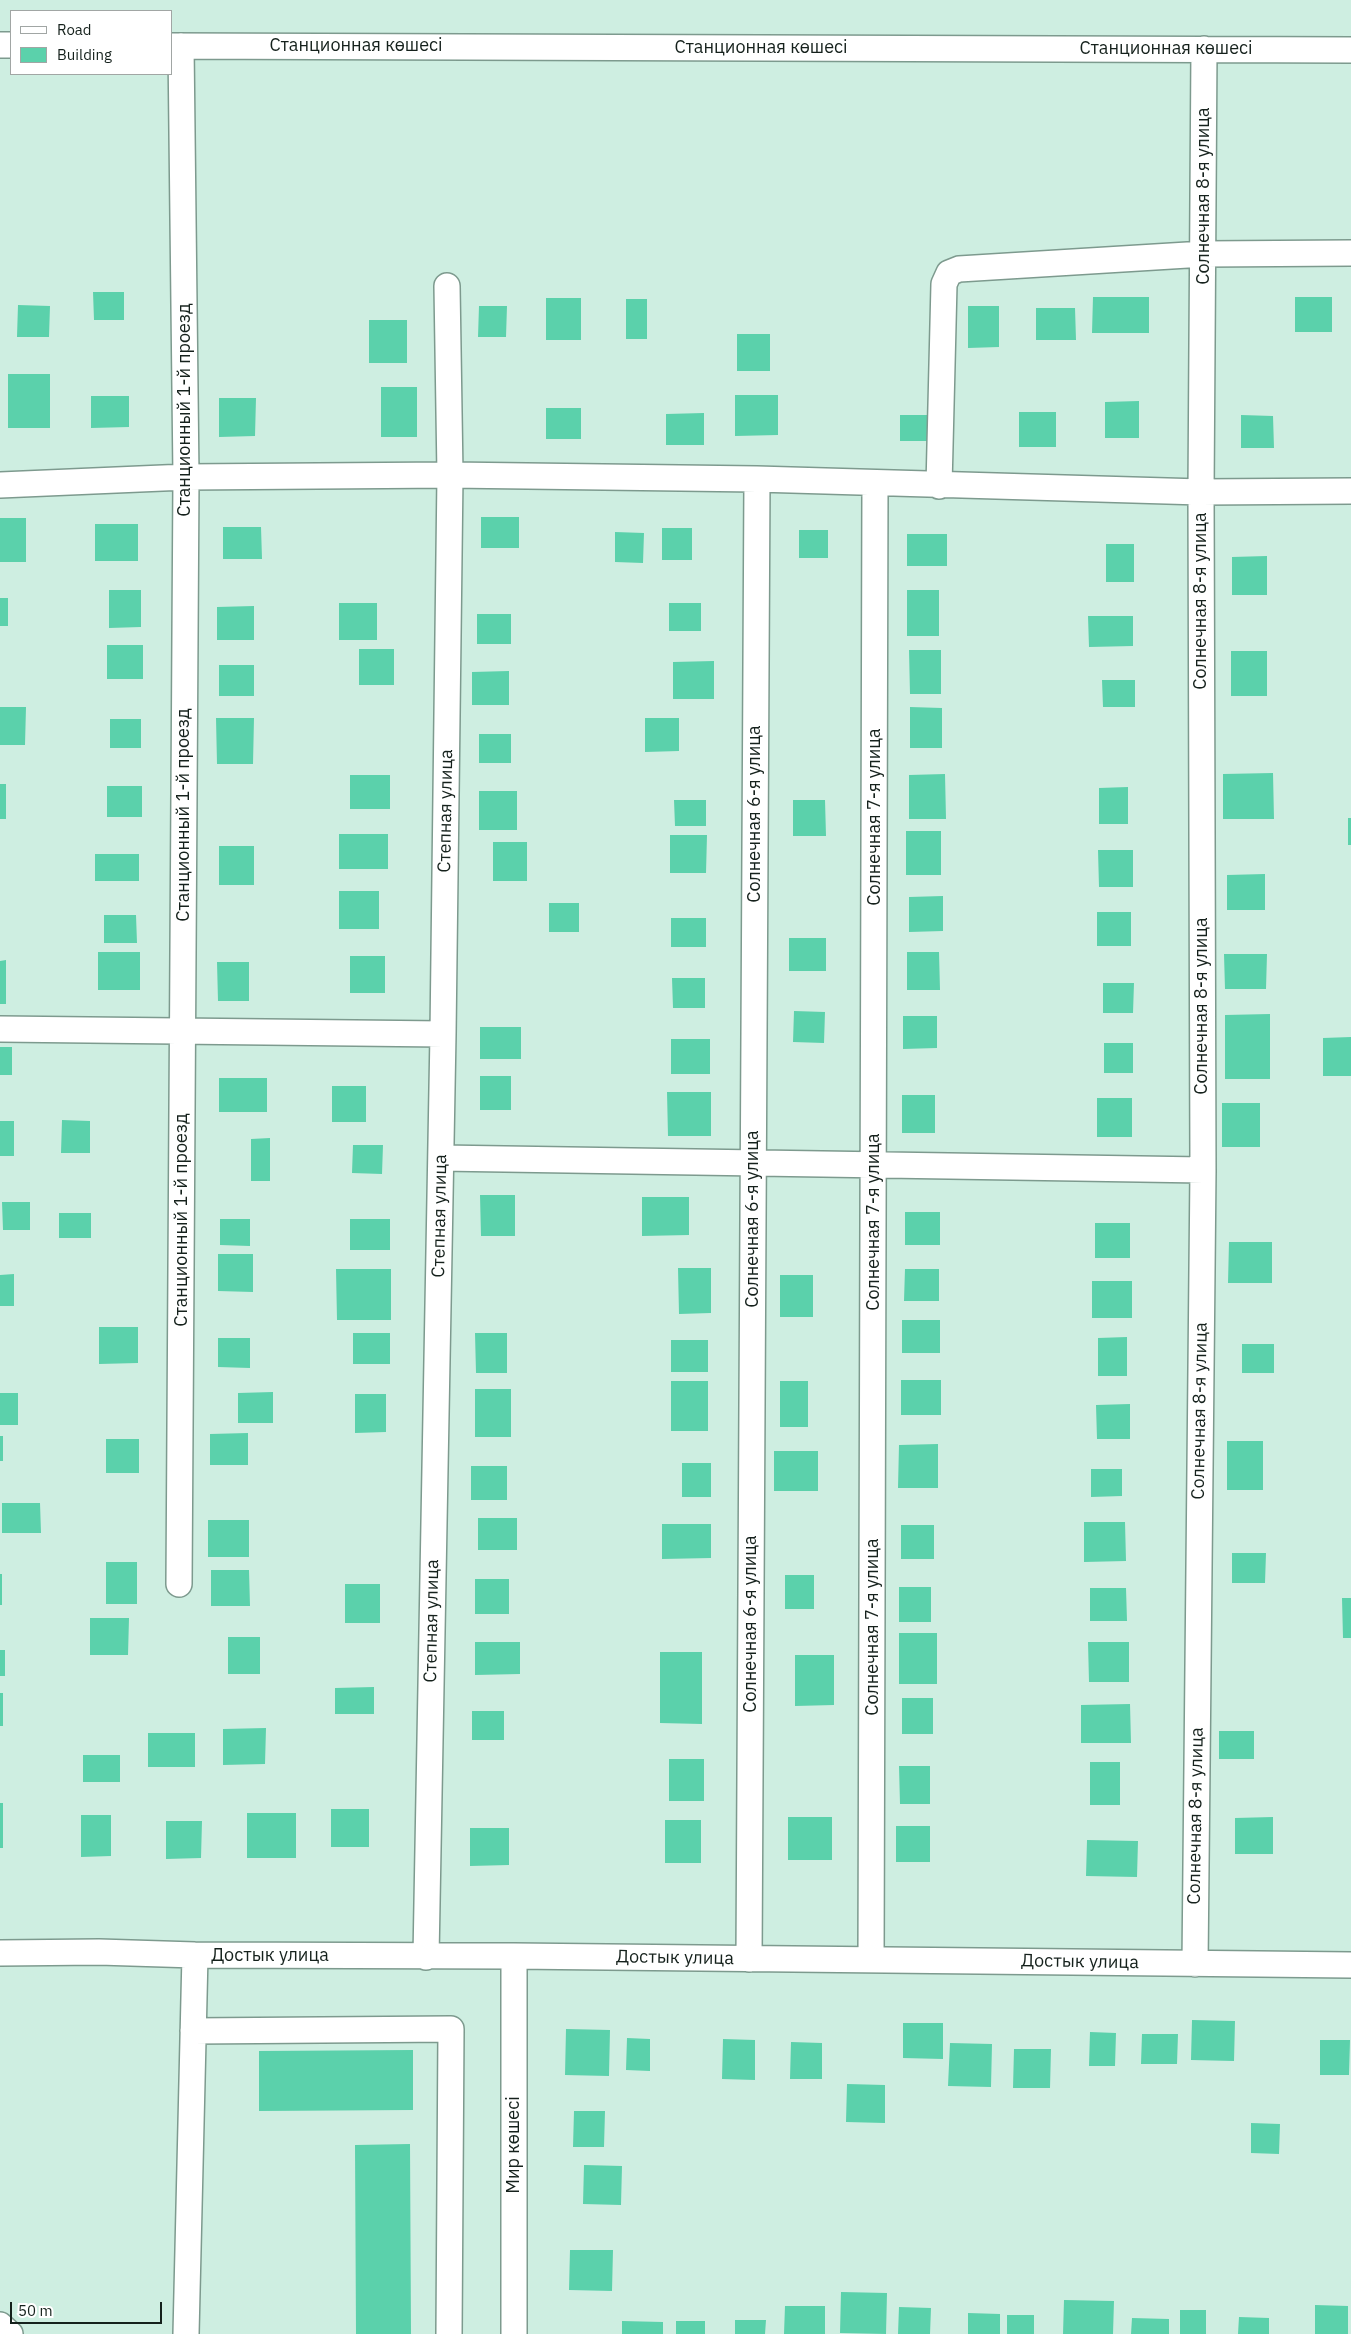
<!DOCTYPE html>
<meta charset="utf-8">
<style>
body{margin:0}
#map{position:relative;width:1351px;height:2334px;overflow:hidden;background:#ceeee1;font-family:"IBM Plex Sans",sans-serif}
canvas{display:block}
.legend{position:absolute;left:10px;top:10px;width:162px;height:65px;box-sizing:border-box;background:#fff;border:1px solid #a1a6a4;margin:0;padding:6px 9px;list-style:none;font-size:15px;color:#15211c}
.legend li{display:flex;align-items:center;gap:10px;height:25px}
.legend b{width:25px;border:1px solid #a1a6a4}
.scale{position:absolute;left:10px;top:2302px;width:152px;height:22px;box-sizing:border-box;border:2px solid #15211c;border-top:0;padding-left:6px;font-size:15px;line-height:18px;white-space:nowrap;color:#15211c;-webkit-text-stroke:4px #fff;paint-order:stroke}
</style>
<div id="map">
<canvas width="1351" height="2334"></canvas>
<ul class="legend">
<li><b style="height:6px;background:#fff"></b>Road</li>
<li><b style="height:14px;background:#5bd1ab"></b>Building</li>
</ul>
<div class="scale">50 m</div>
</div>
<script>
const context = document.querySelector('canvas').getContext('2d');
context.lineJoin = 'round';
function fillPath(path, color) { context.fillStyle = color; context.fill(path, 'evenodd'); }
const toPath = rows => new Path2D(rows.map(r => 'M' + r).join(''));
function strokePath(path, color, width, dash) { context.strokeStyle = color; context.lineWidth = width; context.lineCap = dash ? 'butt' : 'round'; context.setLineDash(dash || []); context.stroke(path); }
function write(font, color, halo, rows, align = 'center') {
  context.font = font + ' "IBM Plex Sans",sans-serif'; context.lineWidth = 4; context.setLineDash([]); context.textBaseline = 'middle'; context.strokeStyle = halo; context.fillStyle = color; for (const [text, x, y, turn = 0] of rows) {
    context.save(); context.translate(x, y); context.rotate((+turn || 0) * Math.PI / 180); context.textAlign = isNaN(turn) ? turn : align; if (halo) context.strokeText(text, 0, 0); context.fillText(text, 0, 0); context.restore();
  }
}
const building = toPath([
 [93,292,124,292,124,320,94,320],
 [1093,297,1149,297,1149,333,1092,333],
 [1295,297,1332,297,1332,332,1295,332],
 [546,298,581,298,581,340,546,340],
 [626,299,647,299,647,339,626,339],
 [18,305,50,306,49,337,17,337],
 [479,306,507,306,506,337,478,337],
 [968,306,999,306,999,347,968,348],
 [1036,308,1075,308,1076,340,1036,340],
 [369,320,407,320,407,363,369,363],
 [737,334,770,334,770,371,737,371],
 [8,374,50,374,50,428,8,428],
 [381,387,417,387,417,437,381,437],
 [735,395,778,395,778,435,735,436],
 [91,396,129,396,129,427,91,428],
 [219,398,256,398,255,436,219,437],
 [1139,401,1139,438,1105,438,1105,402],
 [546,408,581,408,581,439,546,439],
 [1019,412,1056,412,1056,447,1019,447],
 [704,413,704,445,666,445,666,414],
 [900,415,928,415,928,441,900,441],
 [1241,415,1273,416,1274,448,1241,448],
 [481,517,519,517,519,548,481,548],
 [0,518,26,518,26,562,0,562],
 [95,524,138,524,138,561,95,561],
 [223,527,261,527,262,559,223,559],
 [662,528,692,528,692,560,662,560],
 [799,530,828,530,828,558,799,558],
 [615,532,644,533,643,563,615,562],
 [907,534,947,534,947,566,907,566],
 [1106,544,1134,544,1134,582,1106,582],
 [1267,556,1267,595,1232,595,1232,557],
 [109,590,141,590,141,627,109,628],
 [907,590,939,590,939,636,907,636],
 [0,598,8,598,8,626,0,626],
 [339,603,377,603,377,640,339,640],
 [669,603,701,603,701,631,669,631],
 [254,606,254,640,217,640,217,607],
 [477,614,511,614,511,644,477,644],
 [1088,616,1133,616,1133,646,1089,647],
 [107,645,143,645,143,679,107,679],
 [359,649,394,649,394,685,359,685],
 [909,650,941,650,941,694,910,694],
 [1231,651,1267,651,1267,696,1231,696],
 [714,661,714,699,673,699,673,662],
 [219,665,254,665,254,696,219,696],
 [509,671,509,705,472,705,472,672],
 [1102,680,1135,680,1135,707,1103,707],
 [0,707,26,707,25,745,0,745],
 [910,707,942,708,942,748,910,748],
 [216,718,254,718,253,764,217,764],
 [645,718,679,718,679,751,645,752],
 [110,719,141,719,141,748,110,748],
 [479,734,511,734,511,763,479,763],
 [1273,773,1274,819,1223,819,1223,774],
 [945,774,946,819,909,819,909,775],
 [350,775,390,775,390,809,350,809],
 [0,784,6,784,6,819,0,819],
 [107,786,142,786,142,817,107,817],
 [1128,787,1128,824,1099,824,1099,788],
 [479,791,517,791,517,830,479,830],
 [674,800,706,800,706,826,675,826],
 [793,800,825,800,826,836,793,836],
 [1348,818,1351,818,1351,845,1348,845],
 [906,831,941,831,941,875,906,875],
 [339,834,388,834,388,869,339,869],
 [670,835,707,835,706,873,670,873],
 [493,842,527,842,527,881,493,881],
 [219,846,254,846,254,885,219,885],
 [1098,850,1133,850,1133,887,1099,887],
 [95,854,139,854,139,881,95,881],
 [1265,874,1265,910,1227,910,1227,875],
 [339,891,379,891,379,929,339,929],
 [943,896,943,931,909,932,909,897],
 [549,903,579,903,579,932,549,932],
 [1097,912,1131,912,1131,946,1097,946],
 [104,915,136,915,137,943,104,943],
 [671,918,706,918,706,947,671,947],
 [789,938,826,938,826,971,789,971],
 [98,952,140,952,140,990,98,990],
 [907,952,939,952,940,990,907,990],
 [1224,954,1267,954,1266,989,1225,989],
 [350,956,385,956,385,993,350,993],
 [6,960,6,1004,0,1004,0,961],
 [217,962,249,962,249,1001,218,1001],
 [672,978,705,978,705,1008,673,1008],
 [1103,983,1134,983,1133,1013,1103,1013],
 [794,1011,825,1012,824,1043,793,1042],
 [1270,1014,1270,1079,1225,1079,1225,1015],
 [903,1016,937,1016,937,1048,903,1049],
 [480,1027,521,1027,521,1059,480,1059],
 [1351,1037,1351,1076,1323,1076,1323,1038],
 [671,1039,710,1039,710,1074,671,1074],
 [1104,1043,1133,1043,1133,1073,1104,1073],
 [0,1047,12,1047,12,1075,0,1075],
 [480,1076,511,1076,511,1110,480,1110],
 [219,1078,267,1078,267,1112,219,1112],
 [332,1086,366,1086,366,1122,332,1122],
 [667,1092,711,1092,711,1136,668,1136],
 [902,1095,935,1095,935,1133,902,1133],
 [1097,1098,1132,1098,1132,1137,1097,1137],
 [1222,1103,1260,1103,1260,1147,1222,1147],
 [62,1120,90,1121,90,1153,61,1153],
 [0,1121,14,1121,14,1156,0,1156],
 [270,1138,270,1181,251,1181,251,1139],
 [353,1145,383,1145,382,1174,352,1173],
 [480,1195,515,1195,515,1236,481,1236],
 [642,1197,689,1197,689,1235,642,1236],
 [2,1202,30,1202,30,1230,3,1230],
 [905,1212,940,1212,940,1245,905,1245],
 [59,1213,91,1213,91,1238,59,1238],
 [220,1219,250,1219,250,1246,220,1245],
 [350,1219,390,1219,390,1250,350,1250],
 [1095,1223,1130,1223,1130,1258,1095,1258],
 [1229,1242,1272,1242,1272,1283,1228,1283],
 [218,1254,253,1254,253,1292,218,1291],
 [678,1268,711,1268,711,1313,679,1314],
 [336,1269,391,1269,391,1320,337,1320],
 [905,1269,939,1269,939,1301,904,1301],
 [14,1274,14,1306,0,1306,0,1275],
 [780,1275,813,1275,813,1317,780,1317],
 [1092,1281,1132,1281,1132,1318,1092,1318],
 [902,1320,940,1320,940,1353,902,1353],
 [99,1327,138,1327,138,1363,99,1364],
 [353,1333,390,1333,390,1364,353,1364],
 [475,1333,507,1333,507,1373,476,1373],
 [1127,1337,1127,1376,1098,1376,1098,1338],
 [218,1338,250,1338,250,1368,218,1367],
 [671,1340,708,1340,708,1372,671,1372],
 [1242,1344,1274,1344,1274,1373,1242,1373],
 [901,1380,941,1380,941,1415,901,1415],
 [671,1381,708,1381,708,1431,671,1431],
 [780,1381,808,1381,808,1427,780,1427],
 [475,1389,511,1389,511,1437,475,1437],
 [273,1392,273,1423,238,1423,238,1393],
 [0,1393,18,1393,18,1425,0,1425],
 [355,1394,386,1394,386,1432,355,1433],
 [1130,1404,1130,1439,1097,1439,1096,1405],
 [248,1433,248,1465,210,1465,210,1434],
 [0,1436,3,1436,3,1461,0,1461],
 [106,1439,139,1439,139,1473,106,1473],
 [1227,1441,1263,1441,1263,1490,1227,1490],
 [938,1444,938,1488,898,1488,899,1445],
 [774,1451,818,1451,818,1491,774,1491],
 [682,1463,711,1463,711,1497,682,1497],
 [471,1466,507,1466,507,1500,471,1500],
 [1091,1469,1122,1469,1122,1496,1091,1497],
 [2,1503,40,1503,41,1533,2,1533],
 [478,1518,517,1518,517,1550,478,1550],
 [208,1520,249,1520,249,1557,208,1557],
 [1084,1522,1125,1522,1126,1561,1084,1562],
 [662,1524,711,1524,711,1558,662,1559],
 [901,1525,934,1525,934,1559,901,1559],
 [1232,1553,1266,1553,1265,1583,1232,1583],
 [106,1562,137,1562,137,1604,106,1604],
 [211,1570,249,1570,250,1606,211,1606],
 [0,1574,2,1574,2,1605,0,1605],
 [785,1575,814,1575,814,1609,785,1609],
 [475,1579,509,1579,509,1614,475,1614],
 [345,1584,380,1584,380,1623,345,1623],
 [899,1587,931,1587,931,1622,899,1622],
 [1090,1588,1126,1588,1127,1621,1090,1621],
 [1342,1598,1351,1598,1351,1638,1343,1638],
 [90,1618,129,1618,128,1655,90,1655],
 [899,1633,937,1633,937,1684,899,1684],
 [228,1637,260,1637,260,1674,228,1674],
 [475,1642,520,1642,520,1674,475,1675],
 [1088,1642,1129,1642,1129,1682,1089,1682],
 [0,1650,5,1650,5,1676,0,1676],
 [660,1652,702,1652,702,1724,660,1723],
 [795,1655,834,1655,834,1705,795,1706],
 [374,1687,374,1714,335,1714,335,1688],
 [0,1693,3,1693,3,1726,0,1726],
 [902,1698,933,1698,933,1734,902,1734],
 [1130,1704,1131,1743,1081,1743,1081,1705],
 [472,1711,504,1711,504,1740,472,1740],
 [266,1728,265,1764,223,1765,223,1729],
 [1219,1731,1254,1731,1254,1759,1219,1759],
 [148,1733,195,1733,195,1767,148,1767],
 [83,1755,120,1755,120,1782,83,1782],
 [669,1759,704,1759,704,1801,669,1801],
 [1090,1762,1120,1762,1120,1805,1090,1805],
 [899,1766,930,1766,930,1804,900,1804],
 [0,1803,3,1803,3,1848,0,1848],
 [331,1809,369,1809,369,1847,331,1847],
 [247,1813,296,1813,296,1858,247,1858],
 [81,1815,111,1815,111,1856,81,1857],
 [788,1817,832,1817,832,1860,788,1860],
 [1273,1817,1273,1854,1235,1854,1235,1818],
 [665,1820,701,1820,701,1863,665,1863],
 [166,1821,202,1821,201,1858,166,1859],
 [896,1826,930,1826,930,1862,896,1862],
 [470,1828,509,1828,509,1865,470,1866],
 [1087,1840,1138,1841,1137,1877,1086,1876],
 [1192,2020,1235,2021,1234,2061,1191,2060],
 [903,2023,943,2023,943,2059,903,2058],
 [566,2029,610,2030,609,2076,565,2075],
 [1090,2032,1116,2033,1115,2066,1089,2066],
 [1142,2034,1178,2034,1177,2064,1141,2064],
 [627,2038,650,2039,650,2071,626,2070],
 [723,2039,755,2040,755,2080,722,2079],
 [1320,2040,1350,2040,1349,2075,1320,2075],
 [791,2042,822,2043,822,2079,790,2079],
 [950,2043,992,2044,991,2087,948,2086],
 [1014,2049,1051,2049,1050,2088,1013,2088],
 [413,2050,413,2110,259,2111,259,2051],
 [847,2084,885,2085,885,2123,846,2122],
 [574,2111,605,2111,604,2147,573,2147],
 [1251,2123,1280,2124,1279,2154,1251,2153],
 [410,2144,411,2334,356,2334,355,2145],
 [584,2165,622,2166,621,2205,583,2204],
 [570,2250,613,2250,612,2291,569,2290],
 [841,2292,887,2293,886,2334,840,2333],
 [1064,2300,1114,2301,1113,2334,1063,2334],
 [1315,2305,1348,2306,1348,2334,1315,2334],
 [785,2306,825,2306,825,2334,784,2334],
 [899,2307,931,2308,930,2334,898,2334],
 [1180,2310,1206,2310,1206,2334,1180,2334],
 [968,2313,1000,2314,1000,2334,968,2334],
 [1007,2315,1034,2315,1034,2334,1007,2334],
 [1239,2317,1269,2318,1269,2334,1238,2334],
 [1132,2318,1169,2319,1169,2334,1131,2334],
 [735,2320,766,2320,765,2334,735,2334],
 [622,2321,663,2322,663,2334,622,2334],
 [676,2321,705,2321,705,2334,676,2334]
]);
const minor = toPath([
 [0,45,11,45],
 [171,46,1351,50],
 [0,485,186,477,450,475,757,479,1201,492,1351,491],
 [939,486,944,284,949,273,959,269,1204,254,1351,253],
 [0,1029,443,1034],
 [441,1158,1203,1170],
 [179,1584,186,477,181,46],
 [0,1953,99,1952,195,1955,514,1956,1351,1965],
 [514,1956,514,2334],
 [426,1957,443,1034,450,475,447,286],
 [749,1959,757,479],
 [871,1960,875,484],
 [1195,1964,1203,1170,1201,492,1204,49],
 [193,2031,451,2029,449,2334],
 [0,2325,10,2334],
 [186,2334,195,1955]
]);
const streetNames = [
 ["Станционная көшесі",356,46],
 ["Станционная көшесі",761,48],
 ["Станционная көшесі",1166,49],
 ["Солнечная 8-я улица",1204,196,-90],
 ["Станционный 1-й проезд",185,410,-90],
 ["Солнечная 8-я улица",1201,601,-90],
 ["Степная улица",446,811,-89],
 ["Солнечная 6-я улица",755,814,-90],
 ["Станционный 1-й проезд",184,815,-90],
 ["Солнечная 7-я улица",875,817,-90],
 ["Солнечная 8-я улица",1202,1006,-90],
 ["Степная улица",440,1216,-89],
 ["Солнечная 6-я улица",753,1219,-90],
 ["Станционный 1-й проезд",182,1220,-90],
 ["Солнечная 7-я улица",874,1222,-90],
 ["Солнечная 8-я улица",1200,1411,-89],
 ["Степная улица",432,1621,-89],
 ["Солнечная 6-я улица",751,1624,-90],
 ["Солнечная 7-я улица",873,1627,-90],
 ["Солнечная 8-я улица",1196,1816,-89],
 ["Достык улица",270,1956],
 ["Достык улица",675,1958,1],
 ["Достык улица",1080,1962,1],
 ["Мир көшесі",514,2145,-90]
];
fillPath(building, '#5bd1ab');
strokePath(minor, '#7d9a8e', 28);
strokePath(minor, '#fff', 25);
write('18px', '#15211c', '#fff', streetNames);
</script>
